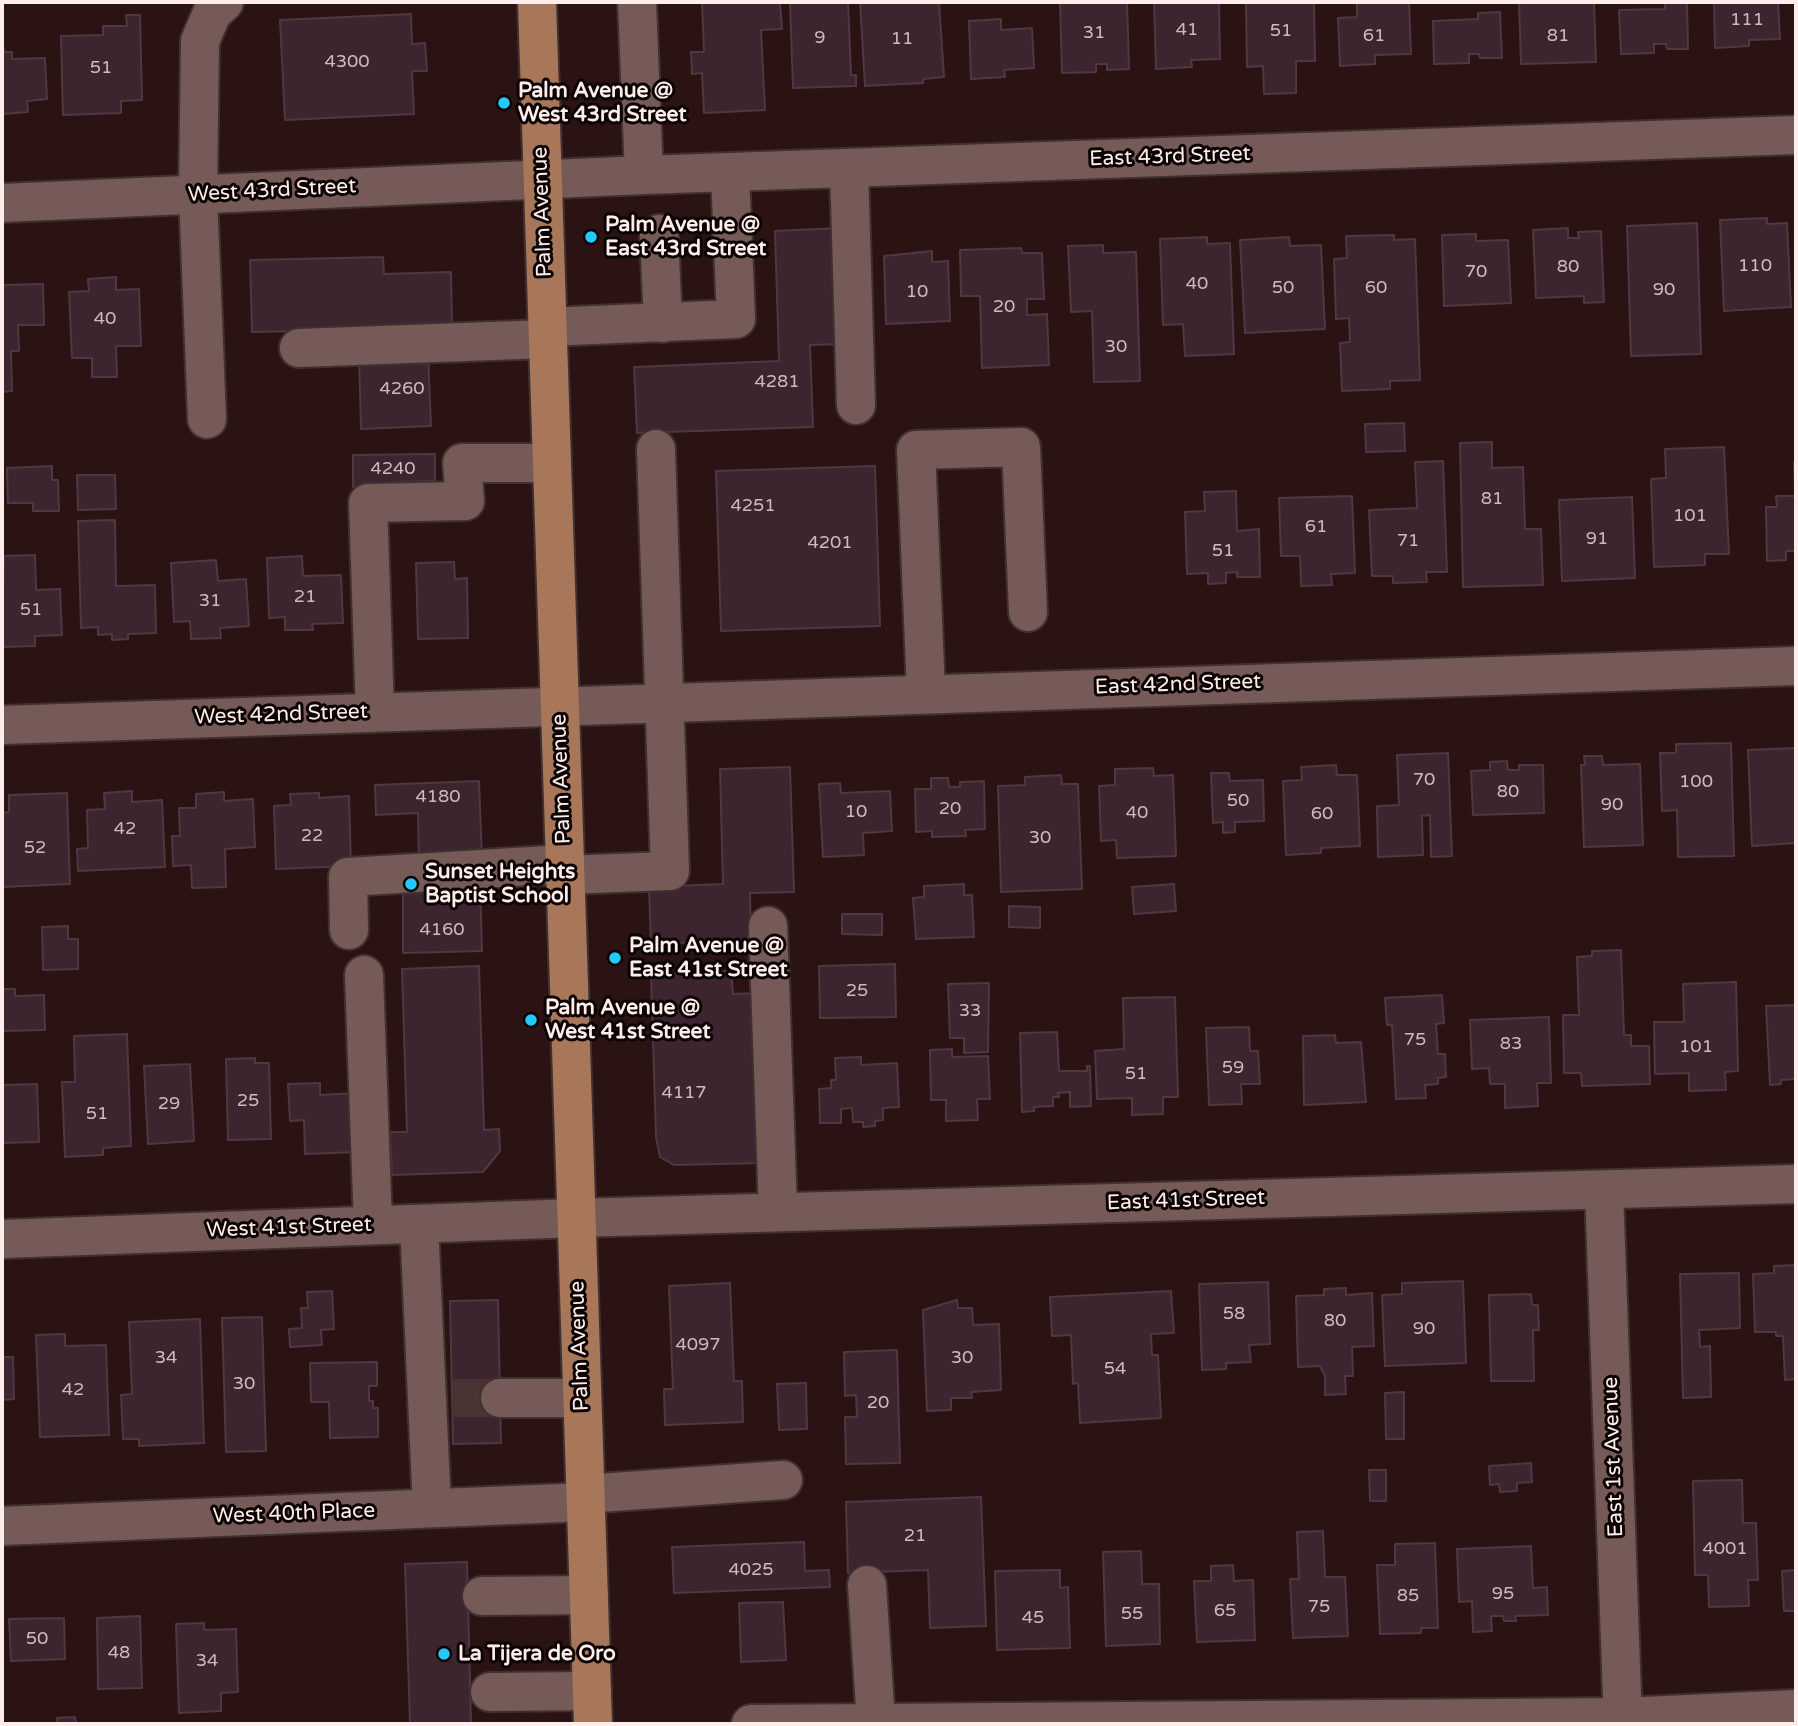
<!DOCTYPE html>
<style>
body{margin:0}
#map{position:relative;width:1798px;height:1726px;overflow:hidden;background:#2a1312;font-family:"Varela Round",sans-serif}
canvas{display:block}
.frame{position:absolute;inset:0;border:4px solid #feedeb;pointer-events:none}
</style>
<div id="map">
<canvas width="1798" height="1726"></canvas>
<div class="frame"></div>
</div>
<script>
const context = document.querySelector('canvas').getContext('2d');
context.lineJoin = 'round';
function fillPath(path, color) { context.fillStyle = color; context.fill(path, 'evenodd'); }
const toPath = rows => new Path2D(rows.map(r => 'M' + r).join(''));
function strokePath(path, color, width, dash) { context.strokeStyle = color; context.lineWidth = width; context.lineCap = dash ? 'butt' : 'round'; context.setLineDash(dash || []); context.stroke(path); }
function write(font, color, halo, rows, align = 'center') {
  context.font = font + ' "Varela Round",sans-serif'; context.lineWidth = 6; context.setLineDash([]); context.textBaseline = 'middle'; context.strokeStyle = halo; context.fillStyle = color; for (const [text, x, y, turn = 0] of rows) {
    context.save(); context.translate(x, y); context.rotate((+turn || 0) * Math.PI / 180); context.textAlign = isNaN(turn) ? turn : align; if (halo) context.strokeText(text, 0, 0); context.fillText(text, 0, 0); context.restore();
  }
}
const building = toPath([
 [702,2,780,2,782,29,761,30,765,110,704,113,702,73,692,74,691,52,704,52,702,2],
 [790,2,848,2,851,75,856,75,856,86,793,88,790,2],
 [860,2,939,2,944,77,923,79,923,83,865,86,860,2],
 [1060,2,1127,2,1129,69,1107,70,1107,64,1096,64,1096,72,1062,73,1060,2],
 [1154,2,1219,2,1220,59,1191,60,1192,67,1156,69,1154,2],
 [1246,2,1314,2,1315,61,1296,61,1296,93,1264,94,1263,66,1247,67,1246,2],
 [1357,2,1409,2,1411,54,1375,55,1375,64,1340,66,1338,18,1357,17,1357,2],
 [1519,2,1594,2,1596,62,1521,64,1519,2],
 [1665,2,1687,2,1688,49,1667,49,1666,44,1654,44,1654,53,1621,54,1619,10,1665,9,1665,2],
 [1714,2,1778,2,1780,39,1749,40,1749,46,1715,48,1714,2],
 [1500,12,1502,58,1480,58,1479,54,1469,54,1469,63,1434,64,1433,21,1478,19,1478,13,1500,12],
 [411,14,412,44,425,43,427,71,412,71,414,114,285,120,280,20,411,14],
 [126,15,140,15,142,100,121,101,121,113,63,115,61,36,103,35,103,26,127,26,126,15],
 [1001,19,1001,30,1032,28,1034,68,1004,70,1005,77,971,79,969,21,1001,19],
 [2,37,4,52,12,52,12,59,45,58,47,99,27,101,28,112,2,114,2,37],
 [1767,218,1767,224,1787,223,1791,307,1724,311,1720,220,1767,218],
 [1697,223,1701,354,1631,356,1627,226,1697,223],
 [841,228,845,344,810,345,813,427,637,433,634,367,779,361,775,231,841,228],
 [1568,228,1568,238,1579,238,1578,232,1601,231,1604,302,1584,303,1584,296,1536,298,1533,230,1568,228],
 [1476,234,1476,241,1508,240,1511,303,1444,306,1442,235,1476,234],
 [1394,235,1394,240,1415,239,1420,380,1390,381,1390,389,1342,391,1340,343,1350,342,1349,318,1336,319,1334,259,1347,258,1346,236,1394,235],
 [1207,237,1207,244,1230,243,1234,354,1185,356,1183,324,1163,325,1160,239,1207,237],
 [1289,237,1290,246,1321,245,1325,329,1245,333,1240,240,1289,237],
 [1103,245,1103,253,1136,252,1140,381,1094,382,1092,311,1071,312,1068,246,1103,245],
 [1021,248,1022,253,1042,253,1044,299,1027,299,1027,315,1047,314,1049,365,982,368,980,296,961,296,960,250,1021,248],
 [932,251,932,262,948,261,950,321,886,324,884,256,932,251],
 [383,257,384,274,451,272,452,328,252,332,250,260,383,257],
 [116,277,116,290,139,289,141,346,116,346,117,377,92,377,92,358,72,358,69,292,89,291,88,279,116,277],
 [43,284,44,325,18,325,19,351,11,351,12,391,2,392,2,285,43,284],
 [428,354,431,426,361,429,359,356,428,354],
 [1404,423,1405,451,1366,452,1365,424,1404,423],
 [1492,442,1492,468,1523,467,1525,529,1541,529,1543,585,1463,587,1460,443,1492,442],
 [1724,447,1729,554,1705,554,1705,565,1654,567,1651,479,1666,478,1665,449,1724,447],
 [435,454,435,481,395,482,395,487,353,487,353,455,435,454],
 [1443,461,1447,572,1426,572,1427,582,1393,583,1393,576,1372,576,1369,510,1417,508,1415,462,1443,461],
 [1794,462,1796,462,1796,551,1786,551,1786,560,1767,561,1766,507,1777,507,1776,496,1795,496,1794,462],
 [52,466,52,480,58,480,59,511,33,511,33,503,8,503,7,468,52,466],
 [875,466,880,626,721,631,716,471,875,466],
 [77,475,115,475,116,509,78,510,77,475],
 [1236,491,1237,531,1259,529,1260,577,1237,577,1237,572,1226,573,1226,583,1208,584,1208,573,1187,574,1185,512,1205,511,1204,492,1236,491],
 [1352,496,1355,573,1331,574,1332,585,1301,586,1300,556,1281,556,1279,498,1352,496],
 [1632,497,1635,578,1562,581,1559,500,1632,497],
 [115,520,116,586,155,585,156,633,128,634,128,639,112,640,112,634,98,635,98,627,81,628,78,521,115,520],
 [35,555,36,590,60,589,62,635,35,636,35,646,4,647,2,630,4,556,35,555],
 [302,556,303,576,341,575,343,623,312,624,313,630,285,630,285,617,269,618,267,558,302,556],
 [216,560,218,581,246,579,249,626,220,628,221,638,191,639,190,621,174,622,171,563,216,560],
 [454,562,455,579,467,578,468,638,418,639,416,563,454,562],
 [1731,743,1734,856,1678,857,1677,810,1662,811,1660,753,1676,753,1676,744,1731,743],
 [1796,748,1796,843,1752,846,1748,750,1796,748],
 [1448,753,1452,856,1431,857,1430,815,1422,816,1423,855,1378,857,1377,806,1399,805,1397,755,1448,753],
 [1584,756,1602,756,1603,765,1640,764,1643,845,1584,847,1581,765,1585,765,1584,756],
 [1507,761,1508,770,1519,770,1519,765,1543,765,1544,813,1473,815,1471,771,1490,770,1490,762,1507,761],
 [1336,765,1337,775,1357,775,1360,846,1321,848,1321,853,1286,855,1283,781,1302,780,1301,767,1336,765],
 [790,767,794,892,750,893,751,940,651,944,649,887,723,884,720,769,790,767],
 [1153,768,1154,776,1173,775,1176,856,1117,858,1116,840,1101,841,1099,786,1115,785,1115,769,1153,768],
 [1211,773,1229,773,1230,781,1263,780,1264,821,1235,822,1235,832,1223,833,1223,822,1213,823,1211,773],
 [1061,775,1062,784,1078,784,1082,889,1001,892,998,786,1025,785,1025,777,1061,775],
 [931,778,948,778,949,787,960,787,960,782,984,781,985,829,965,830,966,836,932,837,932,831,916,832,915,789,931,789,931,778],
 [479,781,482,861,419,863,418,813,376,815,375,785,479,781],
 [840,783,841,793,890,791,892,831,863,833,864,855,823,857,819,784,840,783],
 [132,791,132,802,162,800,165,867,78,871,77,849,88,848,87,810,105,809,104,793,132,791],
 [224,792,224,801,253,799,255,847,225,849,226,887,192,888,191,865,173,866,172,836,180,836,179,808,196,808,196,794,224,792],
 [67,793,70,884,2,887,2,813,9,812,9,795,67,793],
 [319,793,319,798,349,796,351,866,276,869,274,806,291,805,290,794,319,793],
 [480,882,482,951,403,953,403,883,480,882],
 [964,884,964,895,972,895,974,937,916,939,913,898,924,897,924,886,964,884],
 [1174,884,1176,911,1134,914,1132,887,1174,884],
 [1009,906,1040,907,1040,928,1009,927,1009,906],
 [842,914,882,914,882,935,842,934,842,914],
 [68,926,68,939,78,939,78,969,43,970,42,927,68,926],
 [1621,950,1624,1035,1631,1035,1631,1046,1649,1046,1650,1084,1582,1086,1581,1073,1564,1073,1563,1015,1579,1015,1577,957,1592,956,1592,951,1621,950],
 [895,964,896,1017,820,1018,819,966,895,964],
 [479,966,484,1130,499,1129,500,1151,483,1172,392,1175,390,1132,407,1132,402,969,479,966],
 [731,971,733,994,757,993,762,1163,674,1165,660,1157,656,1137,651,974,731,971],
 [1736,982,1738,1071,1725,1072,1726,1090,1689,1091,1689,1073,1655,1074,1654,1022,1684,1022,1683,984,1736,982],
 [989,983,988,1052,964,1053,964,1038,950,1038,948,984,989,983],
 [2,989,15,989,15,996,44,995,45,1030,2,1031,2,989],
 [1442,995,1444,1023,1436,1024,1438,1054,1445,1054,1446,1077,1438,1078,1438,1084,1425,1085,1426,1098,1396,1099,1392,1025,1387,1025,1385,998,1442,995],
 [1175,997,1178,1097,1163,1097,1163,1114,1132,1115,1132,1098,1097,1099,1095,1051,1124,1049,1123,998,1175,997],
 [1796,1005,1796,1079,1781,1080,1781,1084,1770,1085,1766,1006,1796,1005],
 [1549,1017,1551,1083,1537,1083,1538,1106,1505,1108,1505,1084,1490,1084,1489,1068,1472,1069,1470,1020,1549,1017],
 [1249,1027,1250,1051,1258,1051,1260,1084,1241,1084,1242,1104,1209,1105,1206,1028,1249,1027],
 [1057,1032,1059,1071,1087,1071,1087,1066,1090,1066,1091,1106,1070,1107,1070,1092,1058,1093,1059,1097,1053,1097,1053,1106,1034,1107,1034,1111,1022,1112,1020,1033,1057,1032],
 [127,1034,131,1146,103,1148,103,1155,65,1157,62,1082,75,1082,74,1036,127,1034],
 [1335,1035,1336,1043,1361,1042,1366,1102,1304,1105,1303,1036,1335,1035],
 [952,1049,952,1057,988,1056,990,1099,977,1099,978,1120,946,1121,946,1100,931,1100,930,1050,952,1049],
 [861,1057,861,1065,897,1063,899,1107,883,1108,883,1120,875,1121,875,1126,863,1127,863,1122,853,1122,852,1108,841,1109,841,1123,820,1123,819,1089,831,1088,831,1080,836,1080,835,1058,861,1057],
 [255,1058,255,1063,269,1063,271,1139,228,1140,226,1059,255,1058],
 [190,1064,194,1141,148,1144,144,1066,190,1064],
 [320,1083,320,1095,354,1093,356,1152,305,1154,304,1120,290,1121,288,1084,320,1083],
 [37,1084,39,1142,2,1143,2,1085,37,1084],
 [1796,1265,1796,1379,1785,1380,1783,1336,1776,1336,1776,1332,1755,1332,1753,1274,1774,1273,1774,1266,1796,1265],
 [1739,1273,1740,1328,1699,1330,1700,1347,1710,1346,1711,1397,1683,1398,1680,1274,1739,1273],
 [1463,1281,1466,1363,1385,1366,1382,1295,1402,1294,1402,1283,1463,1281],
 [1268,1282,1270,1344,1249,1345,1251,1362,1226,1363,1226,1369,1202,1370,1199,1284,1268,1282],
 [730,1283,734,1381,742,1381,743,1422,665,1425,664,1389,673,1389,669,1286,730,1283],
 [1346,1288,1346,1295,1372,1293,1374,1346,1352,1347,1353,1376,1345,1376,1346,1394,1325,1395,1325,1376,1320,1366,1298,1367,1296,1296,1324,1295,1324,1289,1346,1288],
 [332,1291,334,1329,321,1330,322,1345,290,1347,289,1329,302,1328,301,1308,308,1308,307,1292,332,1291],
 [1171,1291,1174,1333,1151,1334,1152,1355,1158,1355,1161,1418,1080,1423,1078,1383,1073,1384,1071,1335,1052,1336,1050,1297,1171,1291],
 [1531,1294,1532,1305,1538,1305,1539,1330,1533,1330,1534,1381,1491,1381,1489,1295,1531,1294],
 [498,1300,501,1443,453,1444,450,1301,498,1300],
 [957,1300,958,1308,972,1308,973,1325,999,1324,1001,1390,971,1392,972,1398,951,1398,951,1410,927,1411,923,1310,957,1300],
 [262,1317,266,1451,226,1452,222,1318,262,1317],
 [200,1319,204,1443,139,1446,139,1439,123,1439,121,1395,132,1394,129,1322,200,1319],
 [65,1334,65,1346,106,1345,109,1435,40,1437,36,1335,65,1334],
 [897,1350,900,1463,846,1464,845,1417,857,1417,856,1395,845,1396,844,1352,897,1350],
 [2,1357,13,1357,14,1399,2,1400,2,1357],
 [377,1362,377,1386,369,1386,369,1401,373,1401,373,1408,378,1408,378,1437,330,1438,329,1402,311,1402,310,1363,377,1362],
 [806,1383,807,1429,779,1430,777,1384,806,1383],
 [1404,1392,1404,1439,1386,1439,1385,1393,1404,1392],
 [1531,1463,1532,1482,1517,1483,1517,1491,1500,1492,1499,1484,1490,1485,1489,1466,1531,1463],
 [1369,1470,1386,1470,1386,1501,1370,1501,1369,1470],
 [1742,1480,1743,1523,1756,1523,1758,1580,1748,1580,1749,1606,1709,1607,1708,1575,1695,1575,1693,1481,1742,1480],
 [981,1497,986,1626,930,1628,928,1570,848,1573,846,1502,981,1497],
 [1323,1531,1325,1577,1345,1577,1348,1636,1293,1638,1290,1579,1299,1579,1297,1532,1323,1531],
 [804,1542,805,1571,829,1570,830,1587,674,1593,672,1547,804,1542],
 [1435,1543,1438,1628,1421,1628,1421,1633,1380,1634,1377,1565,1395,1565,1395,1544,1435,1543],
 [1531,1546,1533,1588,1547,1587,1548,1615,1515,1616,1516,1621,1504,1621,1503,1616,1491,1616,1492,1631,1473,1632,1472,1601,1459,1602,1457,1549,1531,1546],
 [1141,1551,1142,1584,1159,1584,1160,1644,1106,1646,1103,1552,1141,1551],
 [467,1562,471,1724,410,1724,405,1564,467,1562],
 [1233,1565,1234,1581,1253,1580,1255,1640,1197,1642,1194,1581,1211,1581,1211,1566,1233,1565],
 [1060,1570,1060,1588,1068,1587,1070,1648,997,1650,995,1571,1060,1570],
 [1796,1570,1796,1611,1784,1611,1782,1571,1796,1570],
 [783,1602,786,1660,741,1662,739,1603,783,1602],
 [140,1616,142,1688,98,1689,97,1618,140,1616],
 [64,1618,65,1659,11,1661,9,1619,64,1618],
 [204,1623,204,1630,236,1629,238,1692,221,1693,221,1711,179,1713,176,1624,204,1623],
 [75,1717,76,1724,57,1724,57,1718,75,1717]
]);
const minorTunnel = toPath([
 [452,1398,500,1398]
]);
const minor = toPath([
 [637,2,644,175],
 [849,168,856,405],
 [2,203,644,175,1796,135],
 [659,234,663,323],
 [546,327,736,319,730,173],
 [299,348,547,339],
 [207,419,198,194,200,41,212,13,224,2],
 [926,693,916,450,1021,447,1028,612],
 [375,712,368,503,465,501,462,463,552,463],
 [2,725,1796,666],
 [565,875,670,871,656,449],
 [768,926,778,1212],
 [349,930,348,877,565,864],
 [364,975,373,1225],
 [1604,1190,1623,1724],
 [419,1224,432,1508],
 [2,1239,576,1218,1796,1184],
 [500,1398,582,1398],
 [585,1494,783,1480],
 [2,1526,586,1502],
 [867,1585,876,1723],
 [482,1596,589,1595],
 [490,1692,592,1691],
 [751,1724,1623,1717,1796,1709]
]);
const major = toPath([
 [537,2,593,1724]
]);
const markers = [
 [504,103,7,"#24c9fe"],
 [591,237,7,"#24c9fe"],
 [411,884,7,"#24c9fe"],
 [615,958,7,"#24c9fe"],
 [531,1020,7,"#24c9fe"],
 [444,1654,7,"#24c9fe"]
];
const numberNames = [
 ["111",1747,20],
 ["41",1187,30],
 ["51",1281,31],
 ["31",1094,33],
 ["61",1374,36],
 ["81",1558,36],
 ["9",820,38],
 ["11",902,39],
 ["4300",347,62],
 ["51",101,68],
 ["110",1755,266],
 ["80",1568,267],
 ["70",1476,272],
 ["40",1197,284],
 ["50",1283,288],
 ["60",1376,288],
 ["90",1664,290],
 ["10",917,292],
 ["20",1004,307],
 ["40",105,319],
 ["30",1116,347],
 ["4281",777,382],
 ["4260",402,389],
 ["4240",393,469],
 ["81",1492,499],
 ["4251",753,506],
 ["101",1690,516],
 ["61",1316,527],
 ["91",1597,539],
 ["71",1408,541],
 ["4201",830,543],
 ["51",1223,551],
 ["21",305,597],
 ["31",210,601],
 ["51",31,610],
 ["70",1424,780],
 ["100",1696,782],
 ["80",1508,792],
 ["4180",438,797],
 ["50",1238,801],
 ["90",1612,805],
 ["20",950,809],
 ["10",856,812],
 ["40",1137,813],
 ["60",1322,814],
 ["42",125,829],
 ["22",312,836],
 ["30",1040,838],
 ["52",35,848],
 ["4160",442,930],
 ["25",857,991],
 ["33",970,1011],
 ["75",1415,1040],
 ["83",1511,1044],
 ["101",1696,1047],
 ["59",1233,1068],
 ["51",1136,1074],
 ["4117",684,1093],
 ["25",248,1101],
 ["29",169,1104],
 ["51",97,1114],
 ["58",1234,1314],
 ["80",1335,1321],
 ["90",1424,1329],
 ["4097",698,1345],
 ["34",166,1358],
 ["30",962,1358],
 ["54",1115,1369],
 ["30",244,1384],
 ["42",73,1390],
 ["20",878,1403],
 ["21",915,1536],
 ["4001",1725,1549],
 ["4025",751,1570],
 ["95",1503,1594],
 ["85",1408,1596],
 ["75",1319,1607],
 ["65",1225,1611],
 ["55",1132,1614],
 ["45",1033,1618],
 ["50",37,1639],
 ["48",119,1653],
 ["34",207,1661]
];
const poiNames = [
 ["Palm Avenue @",518,91],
 ["West 43rd Street",518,115],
 ["Palm Avenue @",605,225],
 ["East 43rd Street",605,249],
 ["Sunset Heights",425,872],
 ["Baptist School",425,896],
 ["Palm Avenue @",629,946],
 ["East 41st Street",629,970],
 ["Palm Avenue @",545,1008],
 ["West 41st Street",545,1032],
 ["La Tijera de Oro",458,1654]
];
const streetNames = [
 ["East 43rd Street",1170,157,-2],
 ["West 43rd Street",272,191,-3],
 ["Palm Avenue",543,212,-92],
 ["East 42nd Street",1178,685,-2],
 ["West 42nd Street",281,715,-2],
 ["Palm Avenue",562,779,-92],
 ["East 41st Street",1186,1201,-2],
 ["West 41st Street",289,1228,-2],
 ["Palm Avenue",580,1346,-92],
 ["East 1st Avenue",1614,1457,-92],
 ["West 40th Place",294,1514,-2]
];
fillPath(building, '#3c252f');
strokePath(building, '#503842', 2);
strokePath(minorTunnel, '#4a3433', 38, [38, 19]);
strokePath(minor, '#403131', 42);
strokePath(major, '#403131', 42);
strokePath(minor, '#755a57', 38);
strokePath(major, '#a8775a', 38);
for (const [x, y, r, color] of markers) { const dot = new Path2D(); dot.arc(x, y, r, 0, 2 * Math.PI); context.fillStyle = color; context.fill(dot); strokePath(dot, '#0b0403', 2.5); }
write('18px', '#cebbbc', null, numberNames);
write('bold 21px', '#feedeb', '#0b0403', poiNames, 'left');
write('21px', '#feedeb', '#0b0403', streetNames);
</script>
